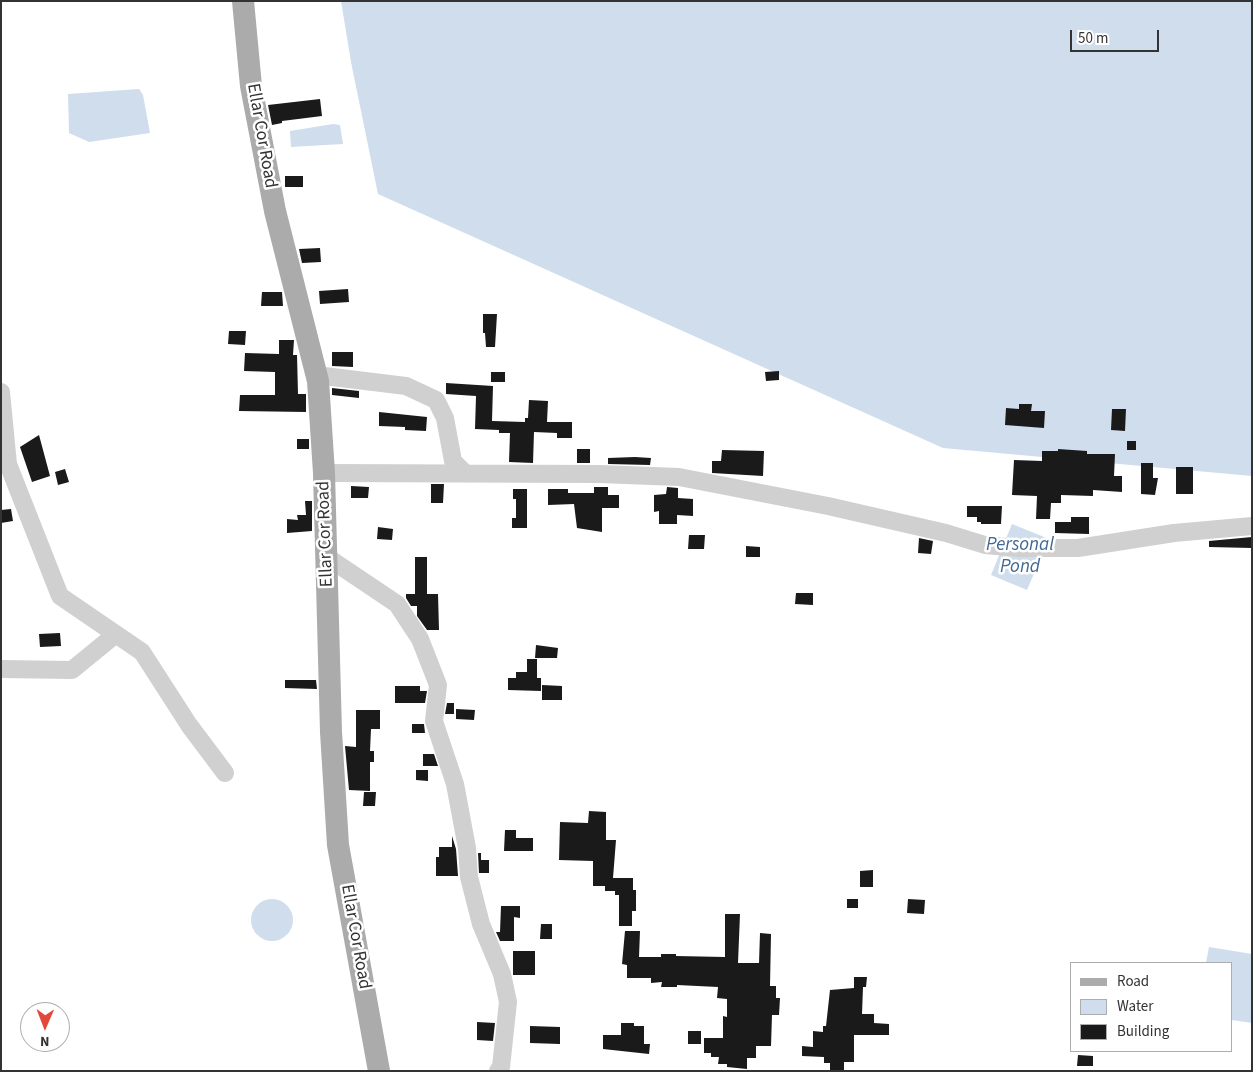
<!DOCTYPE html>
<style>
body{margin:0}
#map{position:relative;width:1253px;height:1072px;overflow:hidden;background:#fff;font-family:"Source Sans 3",sans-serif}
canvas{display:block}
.frame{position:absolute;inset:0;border:2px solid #333;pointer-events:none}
.legend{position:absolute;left:1070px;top:962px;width:162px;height:90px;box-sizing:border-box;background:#fff;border:1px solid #adadad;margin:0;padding:6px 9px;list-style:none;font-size:15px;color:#333}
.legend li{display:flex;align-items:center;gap:10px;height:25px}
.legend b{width:25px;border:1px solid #adadad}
.north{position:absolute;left:20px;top:1002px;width:50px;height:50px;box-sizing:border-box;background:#fff;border:1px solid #adadad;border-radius:50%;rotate:181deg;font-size:14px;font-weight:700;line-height:20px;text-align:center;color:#333}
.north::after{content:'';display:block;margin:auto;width:18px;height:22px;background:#e2493c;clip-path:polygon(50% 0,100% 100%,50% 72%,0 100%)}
.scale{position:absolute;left:1070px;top:30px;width:89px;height:22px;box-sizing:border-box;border:2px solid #333;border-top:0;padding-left:6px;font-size:15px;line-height:18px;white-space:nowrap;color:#333;-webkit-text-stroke:4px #fff;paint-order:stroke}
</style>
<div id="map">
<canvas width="1253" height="1072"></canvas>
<div class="frame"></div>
<ul class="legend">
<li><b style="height:6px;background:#ababab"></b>Road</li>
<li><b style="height:14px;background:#cfdded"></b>Water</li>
<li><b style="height:14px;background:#1a1a1a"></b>Building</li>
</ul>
<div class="north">N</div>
<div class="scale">50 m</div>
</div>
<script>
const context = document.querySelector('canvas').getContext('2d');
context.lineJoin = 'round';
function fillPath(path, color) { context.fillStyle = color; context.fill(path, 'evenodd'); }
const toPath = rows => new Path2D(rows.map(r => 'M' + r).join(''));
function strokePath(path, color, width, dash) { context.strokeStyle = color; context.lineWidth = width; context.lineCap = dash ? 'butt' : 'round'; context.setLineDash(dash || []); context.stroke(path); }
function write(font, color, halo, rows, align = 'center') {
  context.font = font + ' "Source Sans 3",sans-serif'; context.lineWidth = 5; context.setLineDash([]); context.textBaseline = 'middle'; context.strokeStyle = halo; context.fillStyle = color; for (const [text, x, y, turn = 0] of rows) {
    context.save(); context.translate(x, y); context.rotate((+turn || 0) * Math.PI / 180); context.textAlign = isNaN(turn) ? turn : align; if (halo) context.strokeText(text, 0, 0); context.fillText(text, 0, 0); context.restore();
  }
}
const water = toPath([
 [341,1,1252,1,1252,476,943,448,378,194,351,62],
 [139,89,143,95,150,133,89,142,69,133,68,94],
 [333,124,340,125,343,144,291,147,290,131],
 [1012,524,1049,539,1027,590,991,575],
 '251 920a21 21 0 1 1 42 0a21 21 0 1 1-42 0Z',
 [1209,947,1252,954,1252,1023,1232,1020,1232,963,1206,963]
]);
const building = toPath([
 [320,99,322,116,282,121,282,123,272,125,268,105],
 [285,176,303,176,303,187,285,187],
 [320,248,321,262,302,263,299,249],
 [348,289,349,302,320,304,319,291],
 [262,292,282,292,283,306,261,306],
 [483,314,497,314,495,347,486,347,485,333,483,333],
 [229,331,246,331,245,345,228,344],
 [279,340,294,340,293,355,297,355,298,394,306,394,306,412,239,411,240,395,275,395,275,372,244,371,245,353,279,354],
 [332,352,353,352,353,367,332,366],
 [779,371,779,380,766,381,765,372],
 [491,372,505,372,505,382,491,382],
 [446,383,493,386,492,421,525,422,525,418,528,418,529,400,548,401,547,422,572,422,572,438,557,438,557,433,534,432,533,463,509,462,510,433,499,433,499,430,475,429,476,396,446,394],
 [332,388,359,391,359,398,332,395],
 [1019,404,1032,404,1031,411,1045,411,1044,428,1005,425,1006,408,1019,409],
 [1112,409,1126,409,1125,431,1111,430],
 [379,412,427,417,426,431,405,430,405,427,379,426],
 [39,435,50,476,32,482,20,447],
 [297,439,309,439,309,449,297,449],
 [1127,441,1136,441,1136,450,1127,450],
 [577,449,590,449,590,463,577,463],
 [1058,449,1087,451,1087,454,1115,454,1114,476,1122,476,1122,492,1093,490,1093,496,1061,495,1061,503,1051,503,1050,519,1036,519,1037,496,1012,495,1014,460,1042,461,1042,451,1058,451],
 [722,450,764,451,763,476,712,473,712,461,721,461],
 [635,457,651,458,650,465,608,464,608,458],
 [1141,463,1153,463,1153,478,1158,478,1155,495,1141,494],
 [1176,467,1193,467,1193,494,1176,494],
 [65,469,69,482,58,485,55,472],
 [431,484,444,484,443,503,431,503],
 [351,486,369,487,368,498,351,498],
 [594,487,608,487,608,495,619,495,619,508,602,508,602,532,577,528,574,504,548,505,548,489,568,489,568,493,594,493],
 [667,487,678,488,678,498,693,499,693,516,677,515,677,524,659,524,659,511,654,512,654,495,666,494],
 [513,489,527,489,527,528,512,528,512,518,516,518,516,499,513,499],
 [305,501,312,501,312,531,287,533,287,519,298,520,297,515,306,515],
 [967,506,1002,506,1001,524,981,524,981,522,977,522,977,517,967,517],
 [11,509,13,521,1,523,1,510],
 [1071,517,1089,517,1089,534,1055,533,1055,522,1071,522],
 [378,527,393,529,392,540,377,539],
 [689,535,705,535,704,549,688,549],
 [1252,537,1252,548,1209,547,1209,541],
 [919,538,933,541,931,554,918,553],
 [746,546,760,547,760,557,746,557],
 [415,557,427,557,427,594,438,594,439,630,427,630,417,616,417,606,411,606,406,598,406,594,415,594],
 [796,593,813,593,813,605,795,604],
 [60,633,61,646,40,647,39,634],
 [536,645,558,648,557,658,535,658],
 [527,659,537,659,537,678,541,678,541,691,508,690,508,678,516,678,516,672,527,672],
 [285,680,316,680,317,689,285,688],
 [542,685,562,686,562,700,542,700],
 [395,686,420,686,420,691,427,691,425,703,395,703],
 [447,703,454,703,454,714,445,714],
 [456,709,475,710,474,720,456,719],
 [356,710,380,710,380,729,371,729,370,751,374,751,374,762,370,762,370,791,349,790,345,746,356,747],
 [412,724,424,724,425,733,412,733],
 [423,754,434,754,438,766,423,766],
 [416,770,428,770,428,781,416,780],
 [364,792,376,792,375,806,363,806],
 [589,811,606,812,606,840,616,840,613,878,633,878,633,890,636,890,636,911,632,911,632,926,619,926,619,895,615,895,615,891,605,891,605,886,593,886,593,861,559,860,560,822,588,823],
 [505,830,516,830,516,838,533,838,533,851,504,851],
 [452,836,456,849,458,876,436,876,436,857,439,857,439,847,452,847],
 [478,853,481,853,481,860,489,860,489,873,479,873],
 [873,870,873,887,860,887,860,871],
 [847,899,858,899,858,908,847,908],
 [908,899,925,900,924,914,907,913],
 [501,906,520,906,520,918,514,917,514,941,500,941,496,932,500,932],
 [725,914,740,914,738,963,759,963,760,933,771,934,770,986,776,986,776,998,780,998,779,1015,772,1015,771,1046,756,1046,756,1058,747,1058,747,1069,727,1067,727,1064,718,1064,719,1057,711,1057,711,1053,704,1053,704,1038,723,1038,723,1016,727,1017,727,999,717,998,718,987,677,985,677,987,661,987,662,982,651,983,651,978,627,978,627,965,622,964,625,931,640,931,639,957,661,957,661,954,676,954,676,956,725,957],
 [541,924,552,924,552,939,540,939],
 [513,951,535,951,535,975,513,975],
 [854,977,867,977,866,987,863,987,862,1014,874,1014,874,1023,889,1024,889,1035,854,1035,854,1062,844,1062,844,1071,830,1070,830,1063,824,1063,824,1057,802,1056,802,1046,813,1047,813,1031,823,1032,823,1026,826,1026,830,990,854,988],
 [477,1022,495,1023,493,1041,477,1040],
 [621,1023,634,1023,634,1026,644,1026,644,1044,650,1044,649,1054,603,1049,603,1035,621,1035],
 [530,1026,560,1027,560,1044,530,1043],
 [688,1031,701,1031,701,1044,688,1044],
 [1078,1055,1093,1056,1093,1066,1077,1066]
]);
const minor = toPath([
 [324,376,406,386,436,400,445,418,453,461,466,474],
 [1,392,8,464,60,596,142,652,189,725,225,773],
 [324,473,599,474,679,477,828,506,946,533,985,545,1019,548,1078,548,1174,533,1252,526],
 [327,557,397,604,420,639,438,685,434,721,455,784,467,848,469,877,481,924,502,974,508,1002,501,1067,498,1071],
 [1,669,72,670,116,634]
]);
const major = toPath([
 [243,1,251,86,275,211,318,381,324,473,331,732,338,845,379,1071]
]);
const streetNames = [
 ["Ellar Cor Road",261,136,80],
 ["Ellar Cor Road",326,534,-92],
 ["Ellar Cor Road",355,937,80]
];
const waterNames = [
 ["Personal",1020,546],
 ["Pond",1020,568]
];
fillPath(water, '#cfdded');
fillPath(building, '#1a1a1a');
strokePath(minor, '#d0d0d0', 18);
strokePath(major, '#ababab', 22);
write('18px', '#333', '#fff', streetNames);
write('italic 19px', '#416895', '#fff', waterNames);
</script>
